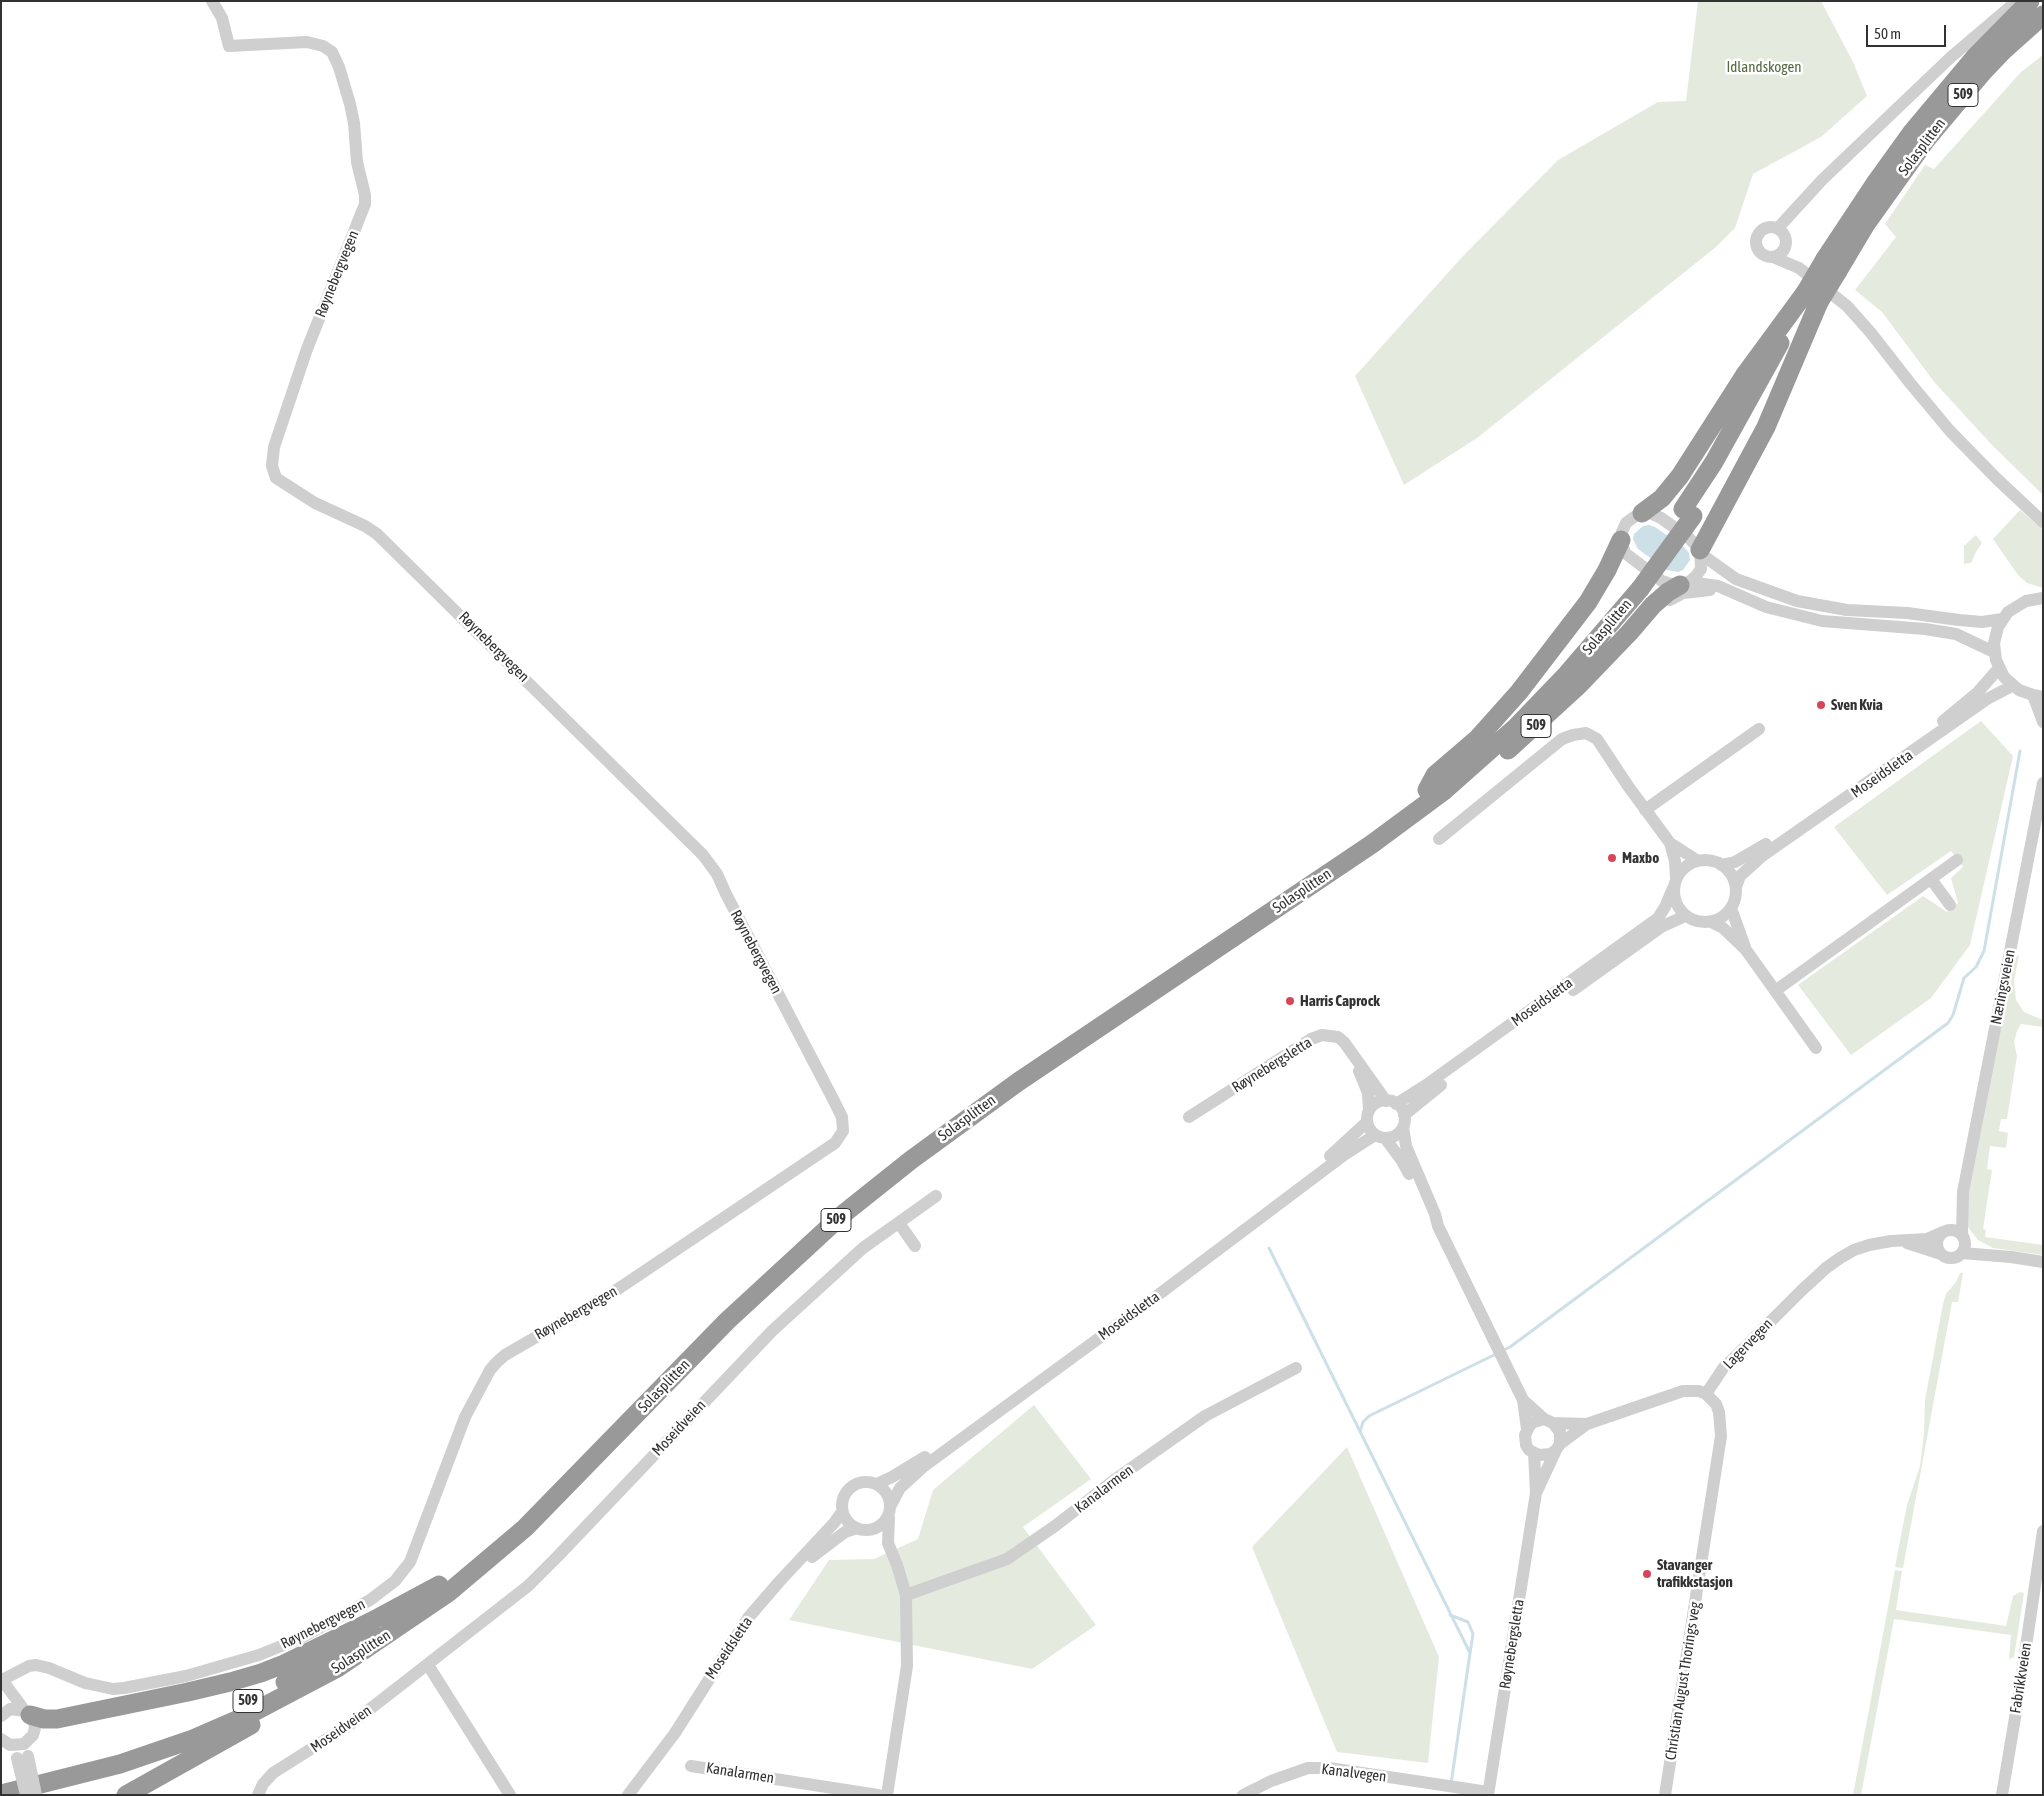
<!DOCTYPE html>
<meta charset="utf-8">
<style>
body{margin:0}
#map{position:relative;width:2044px;height:1796px;overflow:hidden;background:#fff;font-family:"Asap Condensed",sans-serif}
canvas{display:block}
.frame{position:absolute;inset:0;border:2px solid #323232;pointer-events:none}
.scale{position:absolute;left:1866px;top:25px;width:80px;height:22px;box-sizing:border-box;border:2px solid #323232;border-top:0;padding-left:6px;font-size:15px;line-height:18px;white-space:nowrap;color:#323232;-webkit-text-stroke:4px #fff;paint-order:stroke}
</style>
<div id="map">
<canvas width="2044" height="1796"></canvas>
<div class="frame"></div>
<div class="scale">50 m</div>
</div>
<script>
const context = document.querySelector('canvas').getContext('2d');
context.lineJoin = 'round';
function fillPath(path, color) { context.fillStyle = color; context.fill(path, 'evenodd'); }
const toPath = rows => new Path2D(rows.map(r => 'M' + r).join(''));
function strokePath(path, color, width, dash) { context.strokeStyle = color; context.lineWidth = width; context.lineCap = dash ? 'butt' : 'round'; context.setLineDash(dash || []); context.stroke(path); }
function write(font, color, halo, rows, align = 'center') {
  context.font = font + ' "Asap Condensed",sans-serif'; context.lineWidth = 5; context.setLineDash([]); context.textBaseline = 'middle'; context.strokeStyle = halo; context.fillStyle = color; for (const [text, x, y, turn = 0] of rows) {
    context.save(); context.translate(x, y); context.rotate((+turn || 0) * Math.PI / 180); context.textAlign = isNaN(turn) ? turn : align; if (halo) context.strokeText(text, 0, 0); context.fillText(text, 0, 0); context.restore();
  }
}
const green = toPath([
 [1698,1,1821,1,1853,62,1867,96,1821,137,1753,174,1735,228,1716,247,1477,438,1404,485,1355,376,1463,256,1558,160,1658,102,1686,101],
 [2043,55,2043,495,1992,445,1935,383,1882,312,1855,290,1896,237,1885,224,1925,165,1934,169,2021,72],
 [2020,510,2043,530,2043,588,2027,583,2018,575,1993,539],
 [1976,535,1982,543,1977,550,1971,563,1964,564,1964,546],
 [1981,721,2013,756,1970,945,1931,998,1851,1055,1798,985,1923,896,1947,912,1958,903,1951,878,1963,867,1951,851,1887,895,1834,827],
 [2019,955,2014,981,2016,1000,2024,1012,2043,1020,2043,1027,2021,1024,2017,1031,2014,1042,2017,1056,2007,1119,2001,1119,1999,1131,2008,1133,2006,1148,1990,1146,1987,1169,1992,1170,1983,1229,1986,1230,1985,1237,2043,1245,2043,1255,1993,1248,1978,1240,1968,1227,1966,1206,2014,959],
 [1960,1273,1963,1273,1958,1302,1952,1302,1903,1568,1895,1567,1907,1505,1920,1466,1924,1433,1925,1400,1943,1304,1946,1294,1956,1282],
 [1034,1405,1091,1479,1023,1527,1096,1625,1032,1669,789,1620,829,1560,874,1559,918,1539,933,1490],
 [1347,1447,1439,1657,1428,1763,1337,1752,1252,1547],
 [1895,1570,1902,1571,1896,1610,2006,1626,2013,1596,2020,1592,2024,1593,2014,1657,2009,1659,2011,1635,1894,1619,1861,1795,1853,1795]
]);
const water = toPath([
 [1649,525,1655,527,1684,547,1689,553,1690,560,1683,570,1678,572,1667,570,1638,549,1633,539,1634,534,1643,526]
]);
const stream = toPath([
 [1269,1248,1470,1653,1451,1784],
 [1502,1351,1510,1347,1948,1023,1953,1015,1964,978,1976,967,1984,951,2020,751],
 [1360,1432,1363,1422,1369,1416,1496,1354],
 [1450,1615,1468,1622,1473,1634,1470,1653]
]);
const minor = toPath([
 '1756 242a15 15 0 1 1 30 0a15 15 0 1 1-30 0Z',
 [1778,228,1822,180,1951,57,2017,1],
 [1773,257,1799,268,1847,306,1871,333,1910,383,1950,431,1997,479,2043,522],
 [1642,513,1650,513,1661,518,1689,538,1700,550,1701,569,1696,576,1689,582,1674,585,1662,581,1625,553,1621,540,1622,532,1626,523,1634,517,1642,513],
 [1701,554,1736,579,1797,601,1847,610,1907,613,1959,620,1982,622,2002,619],
 [1689,582,1718,586,1766,607,1822,621,1925,629,1956,634,1994,652],
 [2043,598,2026,601,2008,612,1998,627,1994,643,1996,660,2004,677,2019,690,2033,695,2043,697],
 [1670,600,1683,593,1710,590],
 [2033,695,2043,722],
 [1943,721,1978,692,1999,668],
 [1645,810,1759,729],
 [1439,839,1562,739,1573,735,1586,733,1597,739,1628,786,1670,843,1675,861,1676,878],
 [1670,843,1698,861],
 '1674 891a31 31 0 1 1 62 0a31 31 0 1 1-62 0Z',
 [1721,865,1735,862,1766,844],
 [1931,879,1950,905],
 [1736,887,1740,876,1762,856,1987,699,2012,686],
 [1731,908,1745,947],
 [1711,922,1723,928,1746,950,1816,1048],
 [1573,990,1661,927,1685,916],
 [1775,991,1957,860],
 [1359,1071,1368,1093,1369,1111],
 '1367 1119a19 19 0 1 1 38 0a19 19 0 1 1-38 0Z',
 [1396,1104,1426,1085,1658,918,1665,907,1673,888],
 [1404,1115,1441,1085],
 [1189,1117,1311,1039,1322,1035,1338,1037,1344,1042,1386,1101],
 [1403,1127,1406,1146,1435,1214,1438,1226,1523,1400,1527,1429],
 [1385,1138,1402,1161,1409,1174],
 [1330,1156,1367,1122],
 [899,1223,915,1246],
 '1937 1244a14 14 0 1 1 28 0a14 14 0 1 1-28 0Z',
 [1962,1234,1963,1192,2043,783],
 [1907,1243,1941,1254],
 [1962,1253,2011,1257,2043,1262],
 [1706,1394,1724,1367,1733,1359,1801,1291,1826,1268,1840,1258,1854,1250,1869,1245,1891,1241,1927,1239,1943,1232],
 [1523,1400,1544,1419,1553,1423,1560,1432,1560,1444,1556,1450,1551,1454,1539,1455,1529,1450,1526,1445,1525,1435,1530,1425,1534,1422,1544,1419],
 [1553,1423,1587,1424],
 [1560,1444,1587,1424,1683,1391,1699,1391,1706,1394,1716,1404,1719,1412,1721,1436,1665,1795],
 '842 1506a24 24 0 1 1 48 0a24 24 0 1 1-48 0Z',
 [877,1484,892,1477,925,1457],
 [1537,1491,1556,1450],
 [891,1505,900,1488,923,1467,1162,1292,1344,1155,1375,1135],
 [812,1557,845,1532,857,1528],
 [906,1595,1007,1559,1055,1526,1113,1481,1205,1416,1296,1368],
 [428,1665,510,1795],
 [2,1680,29,1666,36,1665,49,1668,85,1683,113,1689,124,1688,186,1676,259,1655,301,1638,370,1600,395,1581,410,1562,465,1417,490,1370,497,1362,505,1355,612,1293,835,1143,843,1131,842,1117,833,1099,726,894,717,874,703,855,377,534,365,526,315,503,276,478,272,466,274,447,307,349,365,204,365,195,357,162,354,123,350,104,339,67,332,52,323,46,307,42,229,46,222,18,212,1],
 [2,1680,25,1711],
 [1,1716,10,1709,25,1711,34,1721,35,1728,33,1735,24,1744,10,1745,1,1739],
 [691,1766,878,1795],
 [258,1795,263,1784,273,1773,352,1723,528,1586,558,1556,772,1331,863,1248,936,1196],
 [628,1795,675,1733,748,1618,779,1582,834,1523,842,1512],
 [887,1795,907,1666,906,1595,897,1565,888,1543,889,1518],
 [1243,1795,1271,1781,1308,1768,1329,1768,1488,1792],
 [1488,1795,1536,1493,1534,1453],
 [2002,1795,2019,1694,2043,1531]
]);
const highway = toPath([
 [1825,259,1876,182,1912,132,1974,58,2030,1],
 [1838,271,1866,224,1926,140,1983,72,2003,51,2043,15],
 [1683,509,1714,462,1780,343],
 [1642,513,1662,498,1680,476,1744,376,1805,293],
 [1700,550,1766,427,1819,302],
 [1508,750,1579,685,1629,633,1653,605,1668,592,1680,585],
 [1427,790,1435,775,1477,739,1519,692,1588,602,1607,570,1621,540],
 [285,1682,371,1631],
 [30,1715,44,1719,57,1719,188,1692,230,1682,261,1673,284,1664,372,1621,439,1585],
 [1,1794,120,1764,193,1739,246,1716,339,1667,448,1593,525,1528,727,1321,842,1215,911,1160,1018,1082,1372,844,1445,790,1516,727,1567,674,1640,589],
 [126,1795,251,1725]
]);
const minorBridge = toPath([
 [28,1756,36,1795],
 [17,1758,26,1795]
]);
const highwayBridge = toPath([
 [1805,293,1825,259],
 [1819,302,1838,271],
 [1640,589,1693,516]
]);
const markers = [
 [1821,705,5,"#d6465a"],
 [1612,858,5,"#d6465a"],
 [1290,1001,5,"#d6465a"],
 [1647,1574,5,"#d6465a"]
];
const shields = [
 [1963,95,30],
 [1536,726,30],
 [836,1220,30],
 [248,1701,30]
];
const shieldNames = [
 ["509",1963,95],
 ["509",1536,726],
 ["509",836,1220],
 ["509",248,1701]
];
const parkNames = [
 ["Idlandskogen",1764,67]
];
const streetNames = [
 ["Solasplitten",1922,147,-53],
 ["Røynebergvegen",337,274,-68],
 ["Solasplitten",1607,627,-50],
 ["Røynebergvegen",494,647,45],
 ["Moseidsletta",1882,774,-35],
 ["Solasplitten",1302,891,-34],
 ["Røynebergvegen",756,952,62],
 ["Næringsveien",2003,987,-79],
 ["Moseidsletta",1542,1002,-36],
 ["Røynebergsletta",1272,1065,-32],
 ["Solasplitten",967,1118,-36],
 ["Røynebergvegen",576,1313,-30],
 ["Moseidsletta",1129,1316,-36],
 ["Lagervegen",1748,1344,-46],
 ["Solasplitten",664,1386,-46],
 ["Moseidveien",679,1428,-47],
 ["Kanalarmen",1104,1489,-37],
 ["Røynebergvegen",323,1624,-27],
 ["Røynebergsletta",1512,1644,-81],
 ["Moseidsletta",729,1648,-56],
 ["Solasplitten",361,1652,-33],
 ["Fabrikkveien",2021,1678,-81],
 ["Christian August Thorings veg",1683,1681,-81],
 ["Moseidveien",341,1729,-35],
 ["Kanalarmen",740,1773,9],
 ["Kanalvegen",1354,1773,7]
];
const poiNames = [
 ["Sven Kvia",1831,705],
 ["Maxbo",1622,858],
 ["Harris Caprock",1300,1001],
 ["Stavanger",1657,1565],
 ["trafikkstasjon",1657,1582]
];
fillPath(green, '#e5eade');
fillPath(water, '#cde0e8');
strokePath(stream, '#cde0e8', 3);
strokePath(minor, '#cfcfcf', 12);
strokePath(highway, '#999', 19);
strokePath(minorBridge, '#cfcfcf', 12);
strokePath(highwayBridge, '#999', 19);
for (const [x, y, r, color] of markers) { const dot = new Path2D(); dot.arc(x, y, r, 0, 2 * Math.PI); context.fillStyle = color; context.fill(dot); strokePath(dot, '#fff', 2); }
for (const [x, y, w] of shields) { const box = new Path2D(); box.roundRect(x - w / 2, y - 11.5, w, 23, 4); context.fillStyle = '#fff'; context.fill(box); strokePath(box, '#323232', 1); }
write('bold 14px', '#323232', null, shieldNames);
write('15px', '#576a42', '#fff', parkNames);
write('15px', '#323232', '#fff', streetNames);
write('bold 15px', '#323232', '#fff', poiNames, 'left');
</script>
